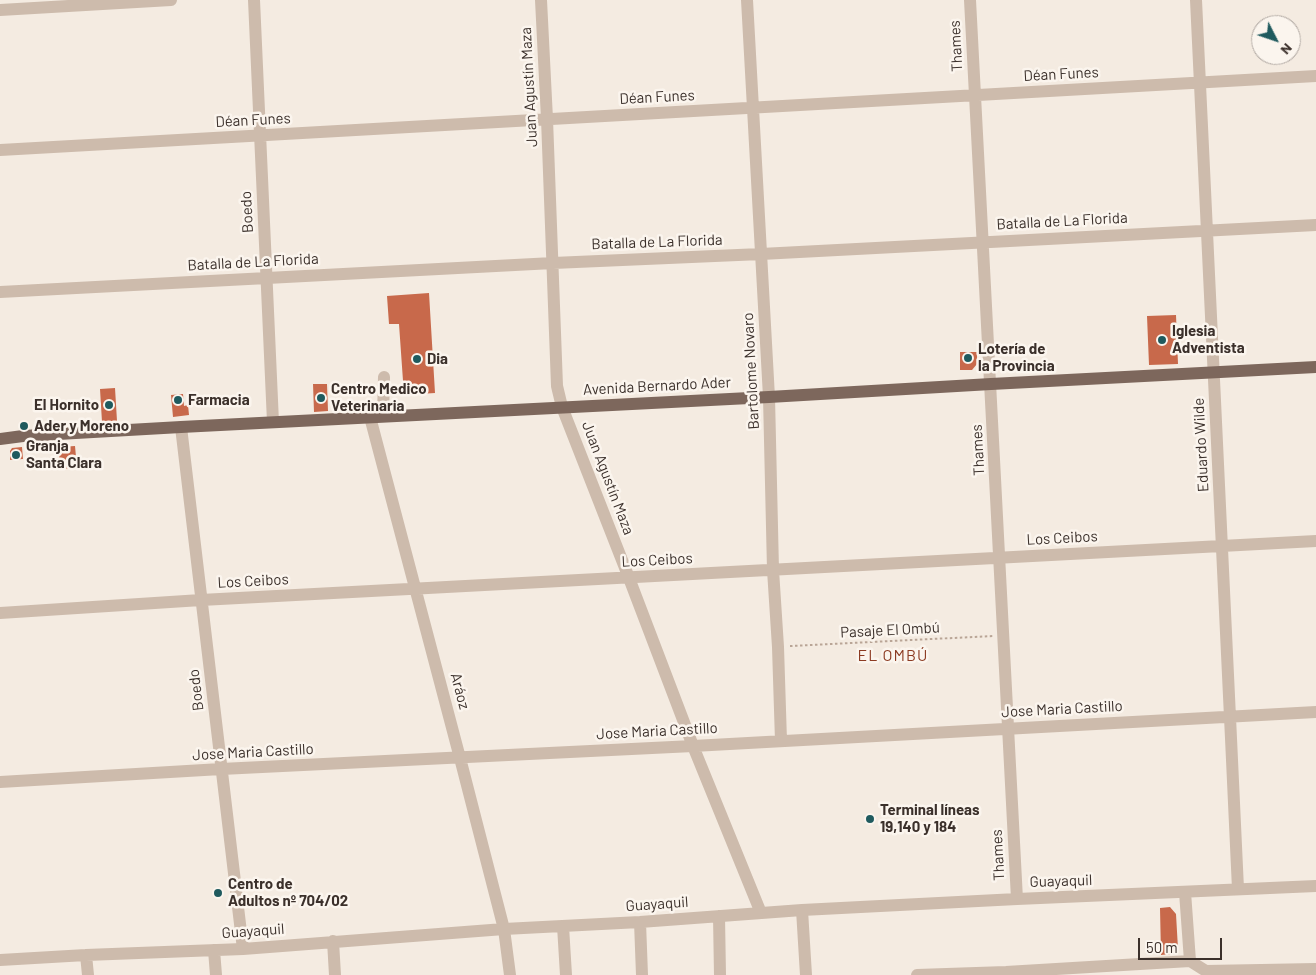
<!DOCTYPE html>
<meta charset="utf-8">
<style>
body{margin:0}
#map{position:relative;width:1316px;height:975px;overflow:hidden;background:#f4ebe1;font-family:Barlow,sans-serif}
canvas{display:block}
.north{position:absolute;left:1251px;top:15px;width:50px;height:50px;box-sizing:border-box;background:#fbf5ee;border:1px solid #aea6a0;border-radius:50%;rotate:131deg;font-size:14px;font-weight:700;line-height:20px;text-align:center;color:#3b302b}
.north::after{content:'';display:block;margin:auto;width:18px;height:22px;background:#1f5a5e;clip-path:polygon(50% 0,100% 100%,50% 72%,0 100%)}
.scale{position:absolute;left:1138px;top:938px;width:84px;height:22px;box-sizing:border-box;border:2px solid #3b302b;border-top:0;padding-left:6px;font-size:15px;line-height:18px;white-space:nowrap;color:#3b302b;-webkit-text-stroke:4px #fbf5ee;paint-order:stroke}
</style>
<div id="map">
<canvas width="1316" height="975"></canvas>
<div class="north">N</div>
<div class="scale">50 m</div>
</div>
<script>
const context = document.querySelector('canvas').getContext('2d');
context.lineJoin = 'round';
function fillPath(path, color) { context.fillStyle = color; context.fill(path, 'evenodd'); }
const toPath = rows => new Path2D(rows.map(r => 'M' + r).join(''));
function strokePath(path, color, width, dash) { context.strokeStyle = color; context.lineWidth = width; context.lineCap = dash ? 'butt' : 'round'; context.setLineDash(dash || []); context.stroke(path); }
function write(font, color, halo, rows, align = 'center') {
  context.font = font + ' Barlow,sans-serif'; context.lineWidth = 5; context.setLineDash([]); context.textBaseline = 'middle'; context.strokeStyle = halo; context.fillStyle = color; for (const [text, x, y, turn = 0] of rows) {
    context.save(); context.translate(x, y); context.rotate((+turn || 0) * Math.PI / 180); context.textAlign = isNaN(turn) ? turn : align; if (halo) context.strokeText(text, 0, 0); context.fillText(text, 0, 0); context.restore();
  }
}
const building = toPath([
 [429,293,435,393,404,395,399,324,389,324,387,296],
 [1176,315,1178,364,1149,365,1147,316],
 [960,352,977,352,977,364,972,370,960,370],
 [313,384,327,384,328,411,314,412],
 [115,388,117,421,102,422,100,389],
 [183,394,184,406,188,405,189,415,173,417,171,395],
 [75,446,77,468,60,469,59,447],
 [22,447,23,459,10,460,10,451,12,448],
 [1170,907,1176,914,1178,949,1171,954,1161,955,1160,908]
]);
const path = toPath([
 [790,646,993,636]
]);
const minor = toPath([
 [254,0,273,422],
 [541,0,547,119,557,386,562,407,629,578,693,746,761,913],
 [747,0,769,397,773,570,778,647,781,741],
 [970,0,1017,899],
 [1196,0,1230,717,1238,889],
 [0,10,171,0],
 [0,150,1316,76],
 [0,292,553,263,761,254,1316,225],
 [383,416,384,377],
 [370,417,460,758,504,929,510,975],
 [181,427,243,949],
 [0,613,201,600,1316,541],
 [0,782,221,769,693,746,1316,712],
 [1185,892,1190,961],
 [802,910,806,975],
 [719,916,720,975],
 [640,922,642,975],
 [563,926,566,975],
 [333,941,335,975],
 [214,950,216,975],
 [86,955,88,975],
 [0,960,86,955,243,949,504,929,640,922,802,910,1017,899,1316,886],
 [917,975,1006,972,1190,961,1206,971,1316,969]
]);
const major = toPath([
 [0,439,23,436,181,427,769,397,991,384,1316,367]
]);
const markers = [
 [1162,340,5,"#1f5a5e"],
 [968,358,5,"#1f5a5e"],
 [417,359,5,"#1f5a5e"],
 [321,398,5,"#1f5a5e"],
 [178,400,5,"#1f5a5e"],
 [109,405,5,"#1f5a5e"],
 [24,426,5,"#1f5a5e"],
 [16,455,5,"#1f5a5e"],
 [870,819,5,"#1f5a5e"],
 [218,893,5,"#1f5a5e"]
];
const streetNames = [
 ["Thames",956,46,-93],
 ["Déan Funes",1061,74,-3],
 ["Juan Agustín Maza",529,87,-93],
 ["Déan Funes",657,97,-3],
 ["Déan Funes",253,120,-3],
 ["Boedo",247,212,-93],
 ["Batalla de La Florida",1062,221,-3],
 ["Batalla de La Florida",657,242,-2],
 ["Batalla de La Florida",253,262,-3],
 ["Bartolome Novaro",751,371,-93],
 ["Avenida Bernardo Ader",657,386,-3],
 ["Eduardo Wilde",1201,445,-93],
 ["Thames",978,450,-93],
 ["Juan Agustín Maza",608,478,69],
 ["Los Ceibos",1062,538,-3],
 ["Los Ceibos",657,560,-3],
 ["Los Ceibos",253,581,-3],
 ["Pasaje El Ombú",890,630,-3],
 ["Boedo",196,690,-97],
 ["Aráoz",460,691,75],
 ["Jose Maria Castillo",1062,709,-3],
 ["Jose Maria Castillo",657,731,-3],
 ["Jose Maria Castillo",253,752,-3],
 ["Thames",998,855,-93],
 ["Guayaquil",1061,881,-2],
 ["Guayaquil",657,904,-4],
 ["Guayaquil",253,931,-4]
];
const poiNames = [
 ["Iglesia",1172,331],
 ["Adventista",1172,348],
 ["Lotería de",978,349],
 ["la Provincia",978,366],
 ["Dia",427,359],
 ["Centro Medico",331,389],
 ["Veterinaria",331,406],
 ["Farmacia",188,400],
 ["El Hornito",99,405,"right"],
 ["Ader y Moreno",34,426],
 ["Granja",26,446],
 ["Santa Clara",26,463],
 ["Terminal líneas",880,810],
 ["19,140 y 184",880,827],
 ["Centro de",228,884],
 ["Adultos nº 704/02",228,901]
];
const neighbourhoodNames = [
 ["EL OMBÚ",893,656]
];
fillPath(building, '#c8694b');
strokePath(path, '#b9a596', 2, [2.5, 2.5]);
strokePath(minor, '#cdbbac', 12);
strokePath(major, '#7d675c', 12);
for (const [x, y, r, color] of markers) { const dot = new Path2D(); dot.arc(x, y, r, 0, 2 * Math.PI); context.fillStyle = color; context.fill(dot); strokePath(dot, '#fbf5ee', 2); }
write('15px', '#3b302b', '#fbf5ee', streetNames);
write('bold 15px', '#3b302b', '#fbf5ee', poiNames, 'left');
context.letterSpacing = '1px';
write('16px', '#8c3b22', '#fbf5ee', neighbourhoodNames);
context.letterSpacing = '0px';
</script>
